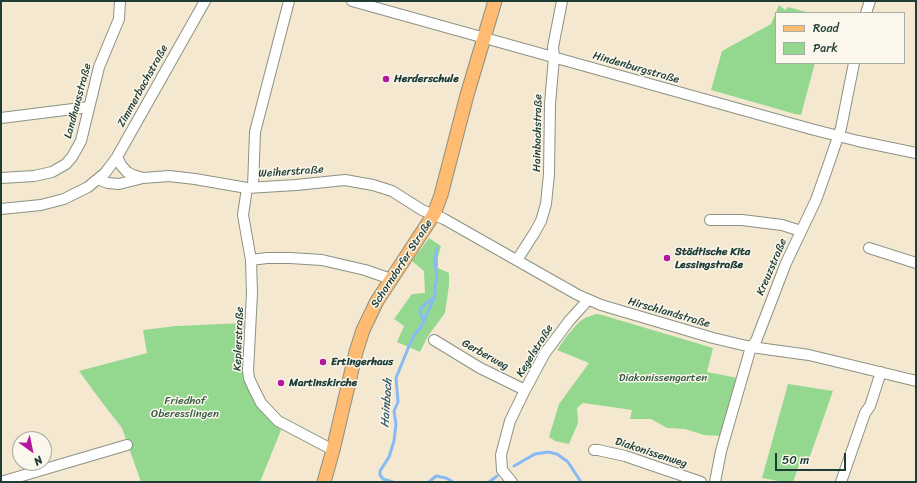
<!DOCTYPE html>
<meta charset="utf-8">
<style>
body{margin:0}
#map{position:relative;width:917px;height:483px;overflow:hidden;background:#f5e8d1;font-family:Sriracha,sans-serif}
canvas{display:block}
.frame{position:absolute;inset:0;border:2px solid #1f3d34;pointer-events:none}
.legend{position:absolute;left:775px;top:12px;width:130px;height:52px;box-sizing:border-box;background:#fbf7ec;border:1px solid #a3ada2;margin:0;padding:5px 7px;list-style:none;font-size:12px;color:#1f3d34}
.legend li{display:flex;align-items:center;gap:8px;height:20px}
.legend b{width:20px;border:1px solid #a3ada2}
.north{position:absolute;left:12px;top:431px;width:40px;height:40px;box-sizing:border-box;background:#fbf7ec;border:1px solid #a3ada2;border-radius:50%;rotate:147deg;font-size:11px;font-weight:700;line-height:16px;text-align:center;color:#1f3d34}
.north::after{content:'';display:block;margin:auto;width:14px;height:18px;background:#b5179e;clip-path:polygon(50% 0,100% 100%,50% 72%,0 100%)}
.scale{position:absolute;left:775px;top:453px;width:71px;height:18px;box-sizing:border-box;border:2px solid #1f3d34;border-top:0;padding-left:5px;font-size:12px;line-height:14px;white-space:nowrap;color:#1f3d34;-webkit-text-stroke:3px #fbf7ec;paint-order:stroke}
</style>
<div id="map">
<canvas width="917" height="483"></canvas>
<div class="frame"></div>
<ul class="legend">
<li><b style="height:5px;background:#febb71"></b>Road</li>
<li><b style="height:11px;background:#94d890"></b>Park</li>
</ul>
<div class="north">N</div>
<div class="scale">50 m</div>
</div>
<script>
const context = document.querySelector('canvas').getContext('2d');
context.lineJoin = 'round';
function fillPath(path, color) { context.fillStyle = color; context.fill(path, 'evenodd'); }
const toPath = rows => new Path2D(rows.map(r => 'M' + r).join(''));
function strokePath(path, color, width, dash) { context.strokeStyle = color; context.lineWidth = width; context.lineCap = dash ? 'butt' : 'round'; context.setLineDash(dash || []); context.stroke(path); }
function write(font, color, halo, rows, align = 'center') {
  context.font = font + ' Sriracha,sans-serif'; context.lineWidth = 3; context.setLineDash([]); context.textBaseline = 'middle'; context.strokeStyle = halo; context.fillStyle = color; for (const [text, x, y, turn = 0] of rows) {
    context.save(); context.translate(x, y); context.rotate((+turn || 0) * Math.PI / 180); context.textAlign = isNaN(turn) ? turn : align; if (halo) context.strokeText(text, 0, 0); context.fillText(text, 0, 0); context.restore();
  }
}
const green = toPath([
 [779,5,785,10,788,7,810,13,776,13,776,63,815,63,801,115,795,114,711,90,722,51,771,24],
 [429,238,441,246,438,257,438,268,449,273,449,285,445,313,428,336,420,352,397,342,404,326,394,319,412,294,425,293,424,271,412,261],
 [596,314,602,315,713,348,707,372,738,378,722,436,704,435,685,429,667,428,651,419,630,419,632,410,583,403,577,408,578,423,569,444,555,441,549,437,559,404,589,363,557,350,566,337,579,322,585,318],
 [244,323,241,350,245,377,258,406,267,417,281,430,260,482,141,482,122,428,101,401,79,371,147,353,143,330,176,326],
 [788,384,833,391,809,459,802,457,793,482,784,482,762,478]
]);
const stream = toPath([
 [423,319,420,312,421,308,429,301,432,299],
 [514,466,535,454,548,452,557,454,568,462,581,482],
 [393,482,383,479,380,475,380,471,389,457,394,441,396,424,394,411,398,402,396,378,409,346,414,335,421,327,435,296,435,284,437,280,435,260,437,248],
 [429,482,436,476,446,478,453,482],
 [489,482,497,476]
]);
const minor = toPath([
 [352,1,811,129,858,141,916,153],
 [866,13,870,1],
 [1,118,89,107],
 [117,157,121,165,127,172,133,175,143,178],
 [1,178,34,176,52,172,66,164,72,157,81,141,99,67,119,19,120,1],
 [98,179,108,183,119,184,143,178,169,176,195,179,247,188,296,185,345,180,373,185,392,191,422,210,444,219,578,295,601,305,713,338,751,347,809,355,916,381],
 [253,187,255,132,289,1],
 [247,188,243,215,251,260,252,293,248,371,249,378,253,387,261,403,278,421,333,450],
 [1,209,41,205,64,199,88,187,105,173,117,157,205,1],
 [710,220,742,220,782,225,801,231],
 [869,248,916,263],
 [251,260,267,258,290,258,322,260,365,270,391,279],
 [517,260,535,232,541,221,546,204,549,174,550,104,554,57,553,47,562,1],
 [434,340,480,368,525,390],
 [594,450,598,450,625,456,701,482],
 [1,482,127,445],
 [512,482,502,470,501,455,510,421,525,390,545,353,569,321,588,300],
 [715,482,721,451,751,347,756,341,786,263,816,200,827,169,841,128,854,63],
 [841,482,865,413,870,406,881,372]
]);
const major = toPath([
 [324,482,333,450,356,352,363,330,377,301,434,214,441,195,467,95,495,1]
]);
const markers = [
 [386,79,4,"#b5179e"],
 [667,258,4,"#b5179e"],
 [323,362,4,"#b5179e"],
 [281,383,4,"#b5179e"]
];
const streetNames = [
 ["Hindenburgstraße",636,68,16],
 ["Zimmerbachstraße",143,86,-61],
 ["Landhausstraße",78,101,-75],
 ["Hainbachstraße",538,133,-89],
 ["Weiherstraße",291,172,-4],
 ["Schorndorfer Straße",402,264,-57],
 ["Kreuzstraße",772,267,-67],
 ["Hirschlandstraße",669,313,16],
 ["Keplerstraße",239,339,-88],
 ["Kegelstraße",535,351,-58],
 ["Gerberweg",485,355,29],
 ["Diakonissenweg",651,453,18]
];
const poiNames = [
 ["Herderschule",394,79],
 ["Städtische Kita",675,252],
 ["Lessingstraße",675,265],
 ["Ertingerhaus",331,362],
 ["Martinskirche",289,383]
];
const parkNames = [
 ["Diakonissengarten",663,378],
 ["Friedhof",185,401],
 ["Oberesslingen",185,414]
];
const waterNames = [
 ["Hainbach",387,403,-86]
];
fillPath(green, '#94d890');
strokePath(stream, '#87baf5', 3);
strokePath(minor, '#8a9282', 12);
strokePath(major, '#8a9282', 15);
strokePath(minor, '#fff', 10);
strokePath(major, '#febb71', 13);
for (const [x, y, r, color] of markers) { const dot = new Path2D(); dot.arc(x, y, r, 0, 2 * Math.PI); context.fillStyle = color; context.fill(dot); strokePath(dot, '#fbf7ec', 1.5); }
write('11px', '#1f3d34', '#fbf7ec', streetNames);
write('bold 11px', '#1f3d34', '#fbf7ec', poiNames, 'left');
write('11px', '#365c46', '#fbf7ec', parkNames);
write('italic 12px', '#395c64', '#fbf7ec', waterNames);
</script>
